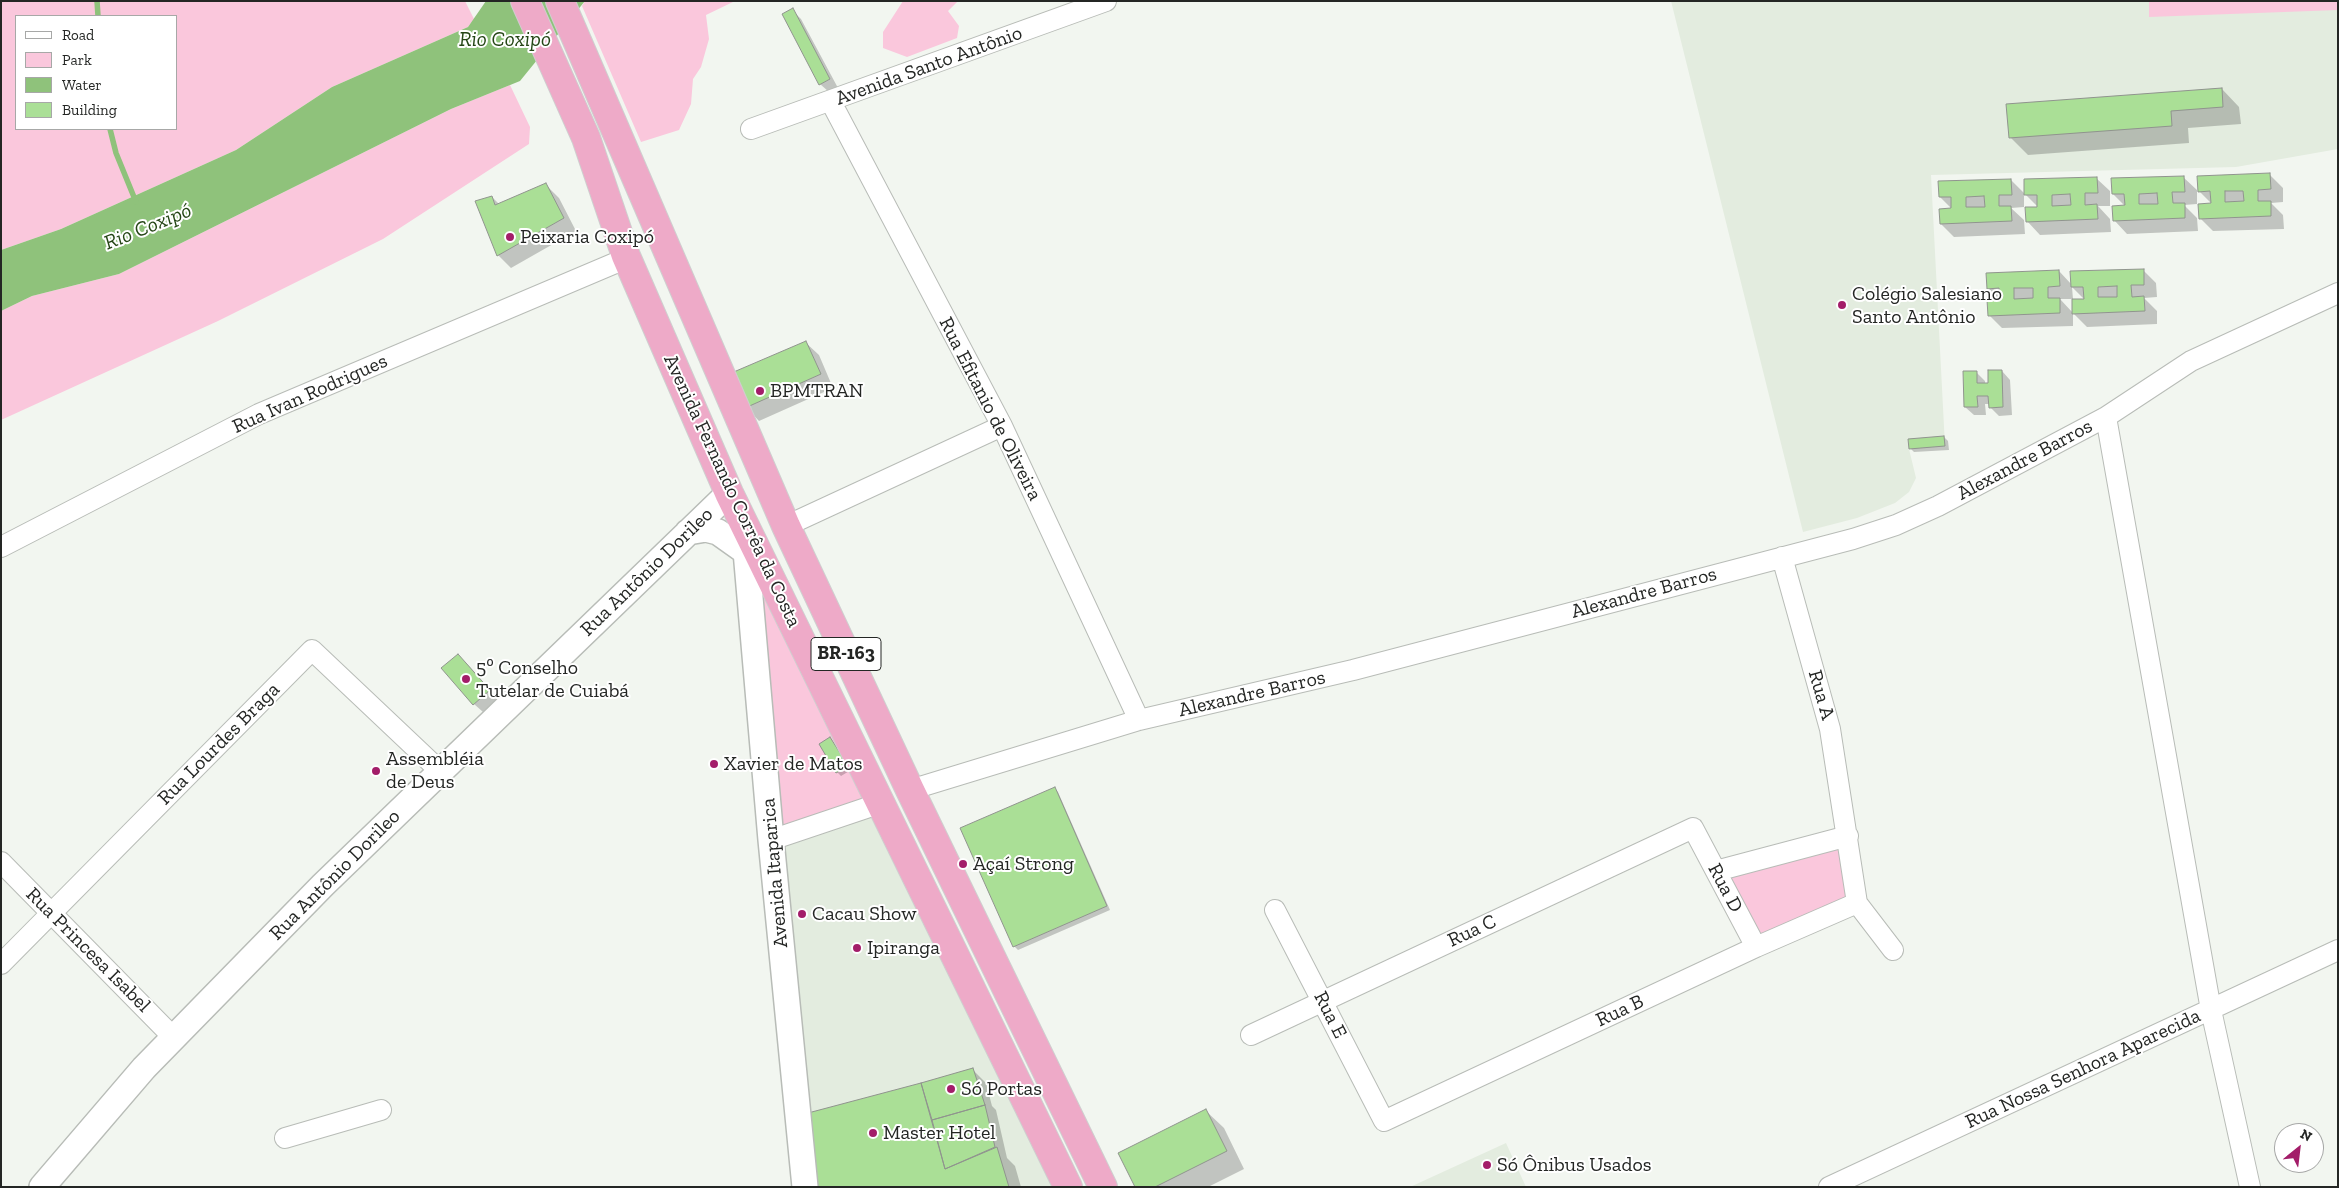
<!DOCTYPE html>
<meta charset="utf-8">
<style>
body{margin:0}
#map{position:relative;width:2339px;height:1188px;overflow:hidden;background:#f2f6f0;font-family:"Zilla Slab",serif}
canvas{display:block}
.frame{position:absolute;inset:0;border:2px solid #242624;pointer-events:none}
.legend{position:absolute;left:15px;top:15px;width:162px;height:115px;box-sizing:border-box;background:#fff;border:1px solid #a7a8a7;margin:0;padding:6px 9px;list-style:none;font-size:15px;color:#242624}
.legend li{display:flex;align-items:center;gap:10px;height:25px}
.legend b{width:25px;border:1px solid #a7a8a7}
.north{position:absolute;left:2274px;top:1123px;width:50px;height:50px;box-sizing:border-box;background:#fff;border:1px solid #a7a8a7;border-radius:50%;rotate:29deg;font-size:14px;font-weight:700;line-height:20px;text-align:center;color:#242624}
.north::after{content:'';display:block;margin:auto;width:18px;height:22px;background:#a31d69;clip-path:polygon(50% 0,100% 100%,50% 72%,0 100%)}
</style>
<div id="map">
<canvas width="2339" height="1188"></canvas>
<div class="frame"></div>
<ul class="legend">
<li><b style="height:6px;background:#fff"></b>Road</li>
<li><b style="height:14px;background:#fac7dc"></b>Park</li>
<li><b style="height:14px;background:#8fc27b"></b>Water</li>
<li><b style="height:14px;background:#aadf96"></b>Building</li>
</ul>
<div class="north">N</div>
</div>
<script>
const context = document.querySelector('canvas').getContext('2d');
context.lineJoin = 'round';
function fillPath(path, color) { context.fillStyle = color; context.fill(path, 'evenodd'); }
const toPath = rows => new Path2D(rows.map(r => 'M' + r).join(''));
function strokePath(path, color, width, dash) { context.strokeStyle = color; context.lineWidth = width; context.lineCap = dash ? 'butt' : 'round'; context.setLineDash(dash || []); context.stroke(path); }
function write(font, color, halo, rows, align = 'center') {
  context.font = font + ' "Zilla Slab",serif'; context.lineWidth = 4; context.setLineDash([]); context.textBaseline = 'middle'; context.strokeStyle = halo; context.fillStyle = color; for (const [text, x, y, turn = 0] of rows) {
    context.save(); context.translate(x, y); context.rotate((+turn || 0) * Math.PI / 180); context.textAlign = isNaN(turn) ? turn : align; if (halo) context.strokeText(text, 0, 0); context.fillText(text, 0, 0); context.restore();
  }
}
const built = toPath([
 [1671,1,2338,1,2338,149,2236,167,1931,175,1945,446,1909,449,1916,478,1909,492,1895,503,1857,518,1803,532],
 [871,815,1054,1187,820,1187,779,845],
 [1506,1143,1526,1187,1410,1187]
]);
const green = toPath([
 [1,1,465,1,474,19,468,27,332,87,236,150,61,229,1,250],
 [16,16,176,16,176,129,16,129],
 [585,1,735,1,706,15,709,39,701,67,693,79,691,104,679,130,641,142,582,6],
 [903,1,958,1,948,11,959,26,957,38,907,57,883,48,883,32],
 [2149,1,2338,1,2338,10,2149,17],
 [510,85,530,127,529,144,383,239,218,321,1,420,1,311,32,296,119,274,451,109],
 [762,591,866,798,780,830],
 [1842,841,1852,900,1758,938,1722,873]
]);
const water = toPath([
 [486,1,585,1,520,81,451,109,119,274,32,296,1,311,1,250,61,229,236,150,332,87,468,27]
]);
const shadow = toPath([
 [792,10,801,19,838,88,829,92,820,84],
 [2222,89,2239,107,2241,124,2188,128,2189,143,2028,155,2010,137],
 [2270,175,2283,188,2283,202,2271,203,2283,215,2284,229,2213,231,2200,218,2212,204,2199,191],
 [2183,177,2197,190,2197,204,2184,205,2197,218,2198,231,2127,234,2114,220,2126,207,2113,194],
 [2096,178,2110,191,2110,206,2098,206,2110,219,2111,232,2040,235,2027,221,2039,208,2024,193,2024,207,2011,208,2024,220,2025,234,1954,237,1941,224,1953,210,1940,197,2011,180,2026,195],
 [546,185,559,198,576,231,511,268,498,255,492,197,500,205],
 [2143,270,2156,283,2157,297,2144,298,2157,311,2157,324,2087,327,2073,313,2073,326,2002,328,1989,315,2001,301,1988,288,2059,271,2072,285],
 [2072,287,2085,300,2073,313,2060,299,2073,299],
 [805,342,819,355,833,388,759,421,746,407],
 [2002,371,2010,380,2012,415,1999,416,1990,407,1990,404,1985,404,1986,415,1974,415,1965,407,1976,372,1985,381,1985,384,1989,384],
 [1944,437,1948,441,1949,450,1914,452,1910,448],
 [467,664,498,699,483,712,474,704],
 [830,739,851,770,841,776,837,772],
 [1054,788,1058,792,1110,910,1018,950,1014,946],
 [973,1070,986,1083,992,1106,996,1110,1007,1158,1015,1166,1021,1187,819,1187,809,1114],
 [1206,1111,1224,1128,1244,1169,1208,1187,1136,1187]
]);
const stream = toPath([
 [97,1,98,16],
 [110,129,116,153,136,202]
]);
const building = toPath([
 [793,8,830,79,819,85,782,14,793,8],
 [2222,88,2223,107,2171,111,2172,126,2009,138,2006,104,2222,88],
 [2270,173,2271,189,2258,190,2258,201,2271,201,2271,216,2199,219,2198,204,2211,203,2210,191,2198,192,2197,176,2270,173],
 [2225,191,2243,191,2244,201,2225,202,2225,191],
 [2184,176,2185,192,2172,192,2173,203,2185,203,2185,218,2113,221,2112,206,2125,205,2124,194,2112,194,2111,178,2184,176],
 [2157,193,2158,204,2139,204,2139,194,2157,193],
 [2097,177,2098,193,2085,193,2085,205,2097,204,2098,219,2026,222,2025,207,2037,207,2037,195,2024,195,2024,179,2097,177],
 [2070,194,2071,205,2052,206,2052,195,2070,194],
 [2011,179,2012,195,1999,195,1999,206,2011,206,2012,221,1940,224,1939,209,1951,208,1951,197,1939,197,1938,181,2011,179],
 [1984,196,1985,207,1966,207,1966,197,1984,196],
 [546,183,564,218,497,256,475,201,492,196,495,205,546,183],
 [2144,269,2144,285,2131,285,2132,297,2144,296,2145,311,2072,314,2072,299,2084,299,2083,287,2071,287,2070,271,2144,269],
 [2117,286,2117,297,2098,297,2098,287,2117,286],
 [2059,270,2060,286,2048,287,2048,298,2060,298,2060,313,1988,316,1987,300,2000,300,1999,288,1987,289,1986,273,2059,270],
 [2014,288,2033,288,2033,298,2014,299,2014,288],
 [806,341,821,374,745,408,729,374,806,341],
 [1988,370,2002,370,2003,407,1989,408,1988,396,1977,396,1978,407,1964,407,1963,371,1977,371,1977,383,1988,383,1988,370],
 [1944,436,1945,446,1909,449,1908,439,1944,436],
 [458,654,490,690,473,705,441,668,458,654],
 [830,737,848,766,836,773,819,744,830,737],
 [1055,787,1107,906,1013,947,960,828,1055,787],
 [973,1068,985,1105,932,1120,921,1083,973,1068],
 [921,1083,945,1169,997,1147,1009,1187,818,1187,808,1113,921,1083],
 [985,1105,995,1147,945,1169,932,1120,985,1105],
 [1206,1109,1227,1151,1155,1187,1135,1187,1118,1153,1206,1109]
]);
const minor = toPath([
 [831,102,1002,426,1139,720],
 [751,129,1106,1],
 [2106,417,2211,1010,2250,1187],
 [786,526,1002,426],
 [1,547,259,414,627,258],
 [1782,557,1830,729,1857,903,1893,950],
 [910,790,1139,720,1353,670,1853,539,1896,525,1938,506,2106,417,2191,361,2338,293],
 [771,840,881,803],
 [1,862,174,1038],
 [1716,871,1848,836],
 [1275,910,1384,1121,1756,947,1857,903],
 [1,964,312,650,440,771],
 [1251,1035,1693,828,1756,947],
 [285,1138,381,1110],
 [1829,1187,2338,950]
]);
const tertiary = toPath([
 [747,530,746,551,771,840,805,1187],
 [688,532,706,529,718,532,756,559],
 [42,1187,144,1068,323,885,729,493]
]);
const trunk = toPath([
 [525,1,586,138,626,256,729,493,1068,1187],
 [560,1,786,526,910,790,1103,1187]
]);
const markers = [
 [510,237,5,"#a31d69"],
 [1842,305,5,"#a31d69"],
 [760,391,5,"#a31d69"],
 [466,679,5,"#a31d69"],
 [714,764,5,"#a31d69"],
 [376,771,5,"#a31d69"],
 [963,864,5,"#a31d69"],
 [802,914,5,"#a31d69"],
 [857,948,5,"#a31d69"],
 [951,1089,5,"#a31d69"],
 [873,1133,5,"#a31d69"],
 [1487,1165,5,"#a31d69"]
];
const shields = [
 [846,654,70]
];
const shieldNames = [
 ["BR-163",846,654]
];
const streetNames = [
 ["Avenida Santo Antônio",929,66,-20],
 ["Rua Ivan Rodrigues",310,394,-24],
 ["Rua Efitanio de Oliveira",990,409,63],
 ["Alexandre Barros",2025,460,-28],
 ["Avenida Fernando Corrêa da Costa",732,491,65],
 ["Rua Antônio Dorileo",647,572,-44],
 ["Alexandre Barros",1644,593,-15],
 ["Alexandre Barros",1252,694,-13],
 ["Rua A",1821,695,74],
 ["Rua Lourdes Braga",219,744,-45],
 ["Avenida Itaparica",775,873,-95],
 ["Rua Antônio Dorileo",335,875,-45],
 ["Rua D",1725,888,62],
 ["Rua C",1472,931,-25],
 ["Rua Princesa Isabel",88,950,45],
 ["Rua B",1620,1011,-25],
 ["Rua E",1330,1015,63],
 ["Rua Nossa Senhora Aparecida",2083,1069,-25]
];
const poiNames = [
 ["Peixaria Coxipó",520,237],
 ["Colégio Salesiano",1852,294],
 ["Santo Antônio",1852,317],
 ["BPMTRAN",770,391],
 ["5⁰ Conselho",476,668],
 ["Tutelar de Cuiabá",476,691],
 ["Assembléia",386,759],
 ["de Deus",386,782],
 ["Xavier de Matos",724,764],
 ["Açaí Strong",973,864],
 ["Cacau Show",812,914],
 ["Ipiranga",867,948],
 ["Só Portas",961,1089],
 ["Master Hotel",883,1133],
 ["Só Ônibus Usados",1497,1165]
];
const waterNames = [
 ["Rio Coxipó",505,40],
 ["Rio Coxipó",148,227,-22]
];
fillPath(built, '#e3ecdf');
fillPath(green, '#fac7dc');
fillPath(water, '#8fc27b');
fillPath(shadow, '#0003');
strokePath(stream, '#8fc27b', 5.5);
fillPath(building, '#aadf96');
strokePath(building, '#90948e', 1);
strokePath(minor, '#b8bcb7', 22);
strokePath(tertiary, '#b8bcb7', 28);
strokePath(trunk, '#cfcfcf', 30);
strokePath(minor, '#fff', 20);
strokePath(tertiary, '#fff', 25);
strokePath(trunk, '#eeaac8', 28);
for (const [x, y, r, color] of markers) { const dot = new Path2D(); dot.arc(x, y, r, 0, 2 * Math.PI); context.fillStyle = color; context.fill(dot); strokePath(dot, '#fff', 2); }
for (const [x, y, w] of shields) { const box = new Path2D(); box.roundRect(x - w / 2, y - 16.5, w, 33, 4); context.fillStyle = '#fff'; context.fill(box); strokePath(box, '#242624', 1); }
write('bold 19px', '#242624', null, shieldNames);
write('20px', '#242624', '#fff', streetNames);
write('20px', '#242624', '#fff', poiNames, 'left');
write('italic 21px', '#254616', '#fff', waterNames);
</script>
